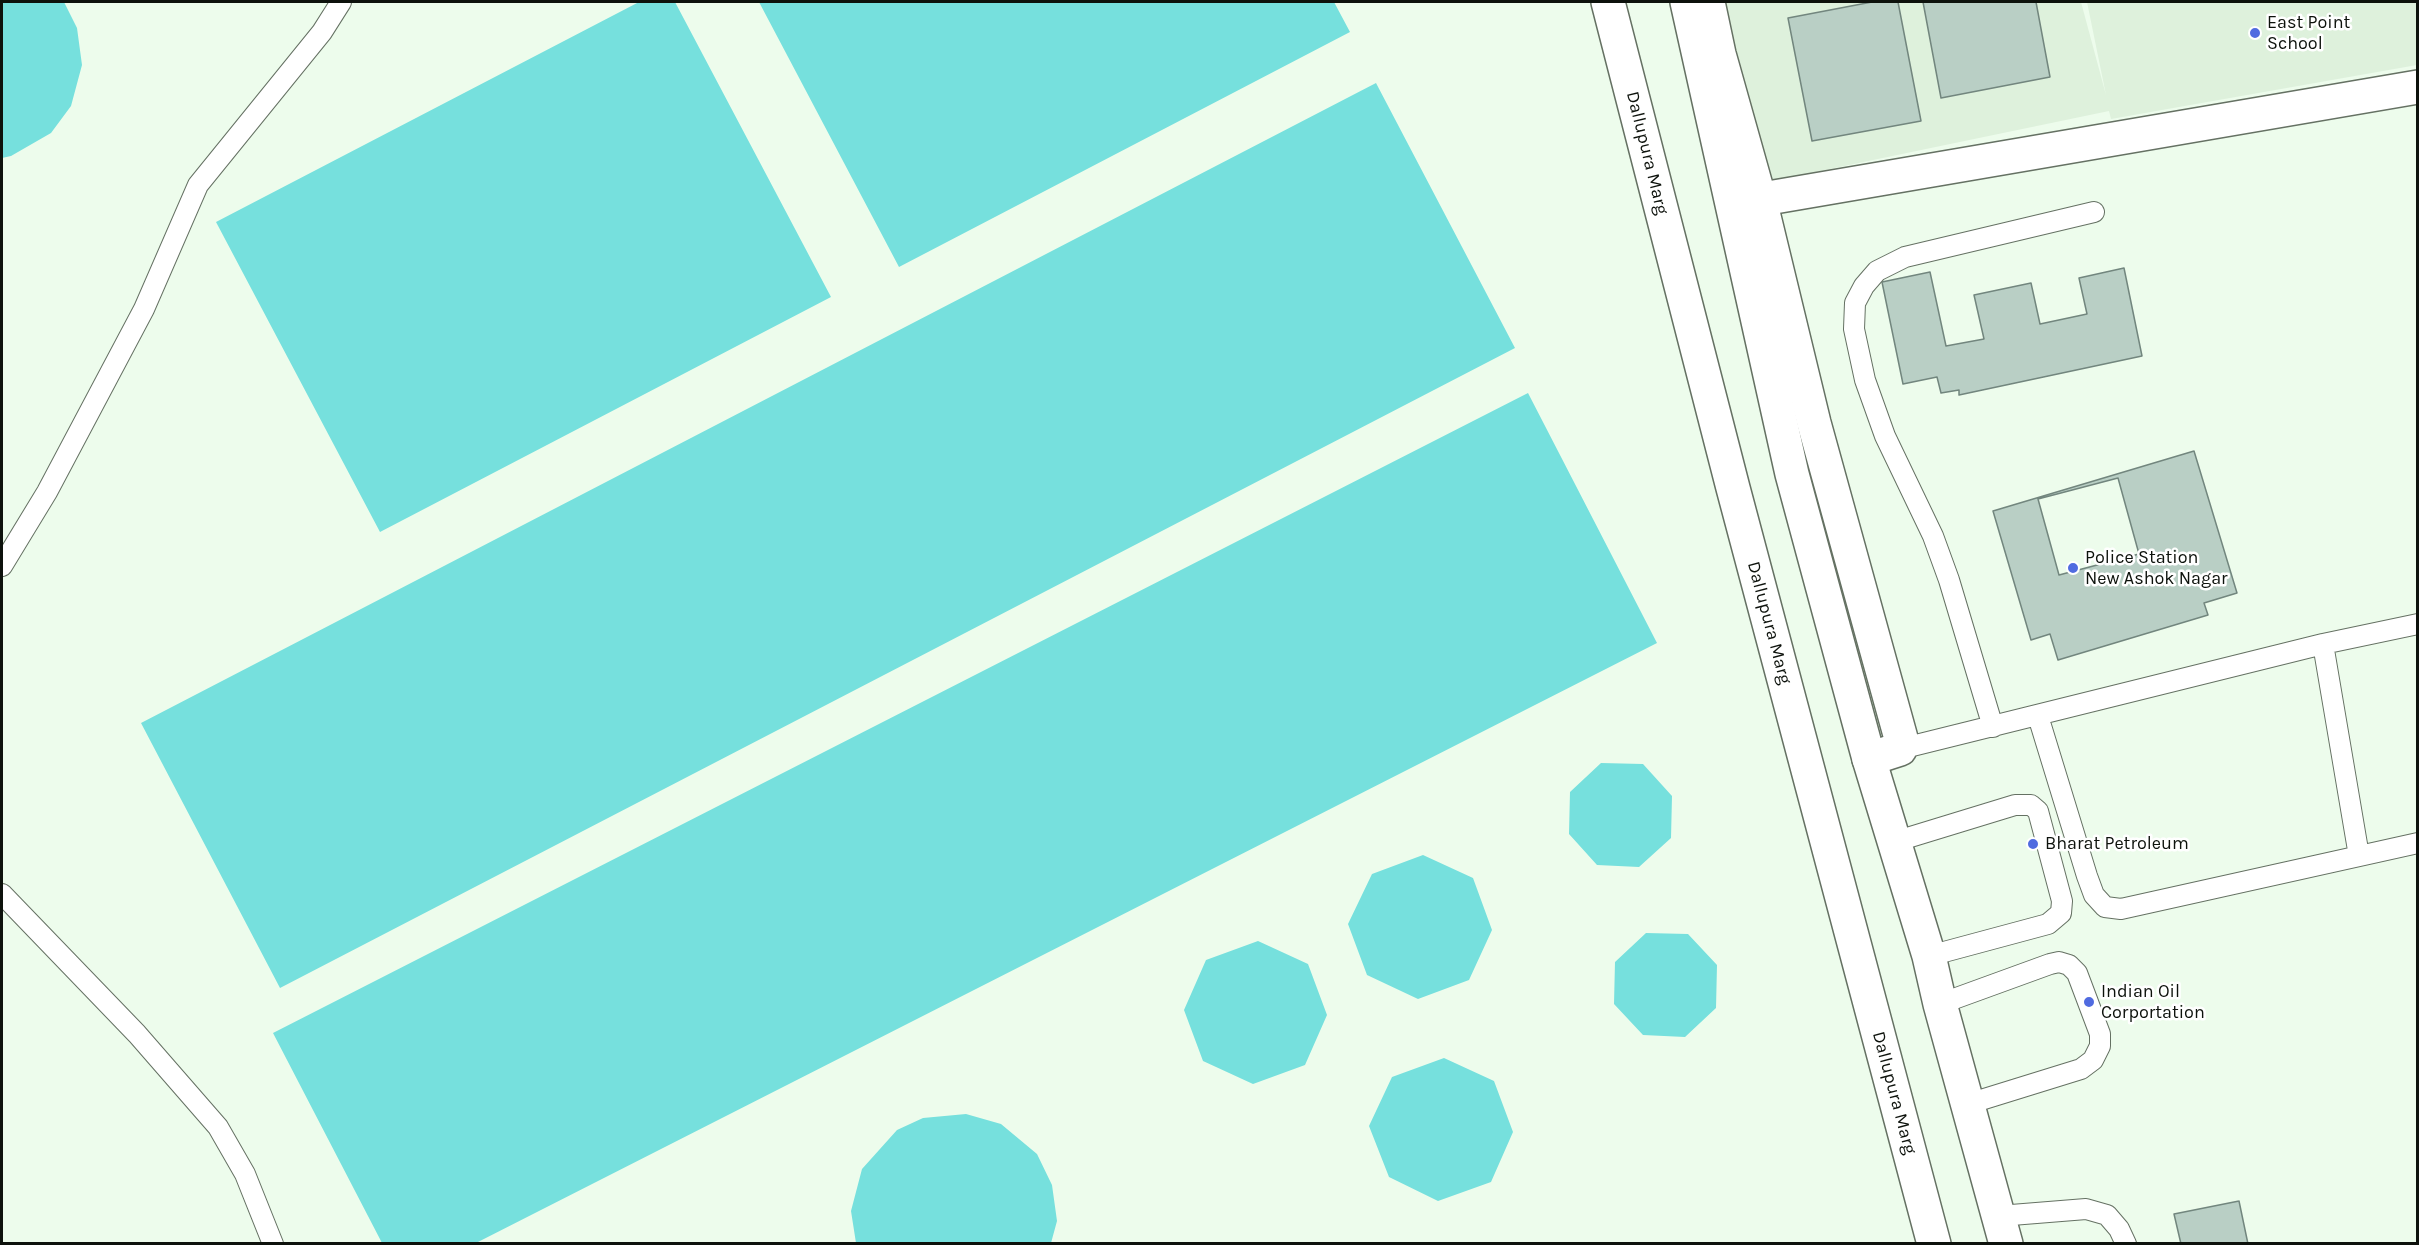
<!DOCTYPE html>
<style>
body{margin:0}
#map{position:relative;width:2419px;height:1245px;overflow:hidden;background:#edfcec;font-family:Karla,sans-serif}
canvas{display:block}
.frame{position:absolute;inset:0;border:3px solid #0d120c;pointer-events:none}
</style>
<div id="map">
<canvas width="2419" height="1245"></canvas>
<div class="frame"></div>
</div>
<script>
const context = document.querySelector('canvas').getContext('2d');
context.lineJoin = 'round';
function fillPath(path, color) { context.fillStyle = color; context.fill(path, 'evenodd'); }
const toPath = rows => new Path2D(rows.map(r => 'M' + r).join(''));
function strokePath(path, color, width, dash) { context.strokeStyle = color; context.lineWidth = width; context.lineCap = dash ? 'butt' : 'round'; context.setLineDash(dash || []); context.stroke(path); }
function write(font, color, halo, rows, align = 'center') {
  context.font = font + ' Karla,sans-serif'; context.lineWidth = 5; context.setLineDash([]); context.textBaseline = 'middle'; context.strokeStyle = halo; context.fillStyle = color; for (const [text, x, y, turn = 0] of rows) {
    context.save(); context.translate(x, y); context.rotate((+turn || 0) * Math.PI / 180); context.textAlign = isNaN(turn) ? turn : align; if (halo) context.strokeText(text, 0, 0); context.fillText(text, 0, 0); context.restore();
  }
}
const built = toPath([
 [1717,2,2081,2,2106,95,2087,2,2417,2,2417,65,2111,119,2109,111,1772,181]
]);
const water = toPath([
 [2,2,64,2,77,28,82,65,71,106,51,133,11,156,2,158],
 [639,2,675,2,831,297,380,532,216,222],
 [759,2,1334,2,1350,32,899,267],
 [1376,83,1515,348,280,988,141,723],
 [1528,393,1657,643,476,1243,382,1243,273,1033],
 [1601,763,1643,764,1672,796,1671,838,1639,867,1597,865,1569,834,1570,792],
 [1423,855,1473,878,1492,930,1469,980,1418,999,1367,975,1348,924,1372,874],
 [1646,933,1688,934,1717,965,1716,1008,1685,1037,1643,1035,1614,1004,1615,962],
 [1258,941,1308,964,1327,1015,1305,1065,1253,1084,1203,1061,1184,1010,1206,960],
 [1444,1058,1494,1081,1513,1132,1491,1182,1438,1201,1389,1177,1369,1126,1392,1077],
 [966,1114,1001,1124,1037,1154,1052,1185,1057,1221,1051,1243,856,1243,851,1211,862,1169,897,1130,923,1118]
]);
const building = toPath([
 [1872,2,1898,2,1921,121,1812,141,1788,18,1872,2],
 [1923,2,2036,2,2050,77,1941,98,1923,2],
 [2124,268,2142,356,1959,395,1959,390,1941,393,1937,377,1903,384,1882,282,1930,272,1946,346,1984,339,1974,295,2031,283,2040,324,2087,314,2079,278,2124,268],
 [2194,451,2237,593,2204,603,2208,615,2058,660,2050,634,2031,640,1993,511,2194,451],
 [2118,478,2139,554,2059,575,2038,499,2118,478],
 [2239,1201,2248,1244,2181,1244,2174,1214,2239,1201]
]);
const lane = toPath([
 [2,566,47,492,144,309,198,185,322,32,341,2],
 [2323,644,2359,856],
 [2038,716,2087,876,2094,895,2105,907,2121,909,2418,843],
 [1993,727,1949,580,1933,536,1885,436,1865,380,1854,329,1855,303,1864,286,1877,271,1905,257,2094,212],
 [1900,749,2323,644,2418,624],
 [1894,842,2015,805,2031,805,2038,811,2062,901,2061,913,2048,924,1929,956],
 [2,894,137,1034,218,1127,245,1174,273,1244],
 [1940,1004,2050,964,2059,962,2069,965,2077,973,2100,1034,2100,1046,2093,1060,2081,1069,1968,1104],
 [1999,1216,2086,1209,2107,1215,2119,1229,2126,1244]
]);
const street = toPath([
 [1708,2,1719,54,1760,200,1814,423,1902,742,1900,749,1869,759],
 [1739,203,2418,87]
]);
const secondary = toPath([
 [1608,2,1733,488,1934,1244],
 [1687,2,1792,474,1869,759,1929,956,1940,1004,2006,1244]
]);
const markers = [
 [2255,33,6,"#506be0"],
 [2073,568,6,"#506be0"],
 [2033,844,6,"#506be0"],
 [2089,1002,6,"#506be0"]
];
const poiNames = [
 ["East Point",2267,23],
 ["School",2267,44],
 ["Police Station",2085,558],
 ["New Ashok Nagar",2085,579],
 ["Bharat Petroleum",2045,844],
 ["Indian Oil",2101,992],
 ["Corportation",2101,1013]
];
const streetNames = [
 ["Dallupura Marg",1647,153,76],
 ["Dallupura Marg",1769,623,75],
 ["Dallupura Marg",1894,1093,75]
];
fillPath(built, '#def1dc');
fillPath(water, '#76e0dd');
fillPath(building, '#b9cfc5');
strokePath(building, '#72867e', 1.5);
strokePath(lane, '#657163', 22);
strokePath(street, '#657163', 36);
strokePath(secondary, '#657163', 36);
strokePath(lane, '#fff', 20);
strokePath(street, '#fff', 33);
strokePath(secondary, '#fff', 33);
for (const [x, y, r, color] of markers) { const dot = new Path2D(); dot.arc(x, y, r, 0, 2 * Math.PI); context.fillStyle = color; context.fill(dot); strokePath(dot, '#fff', 2); }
write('18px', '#0d120c', '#fff', poiNames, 'left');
write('18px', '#0d120c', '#fff', streetNames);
</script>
